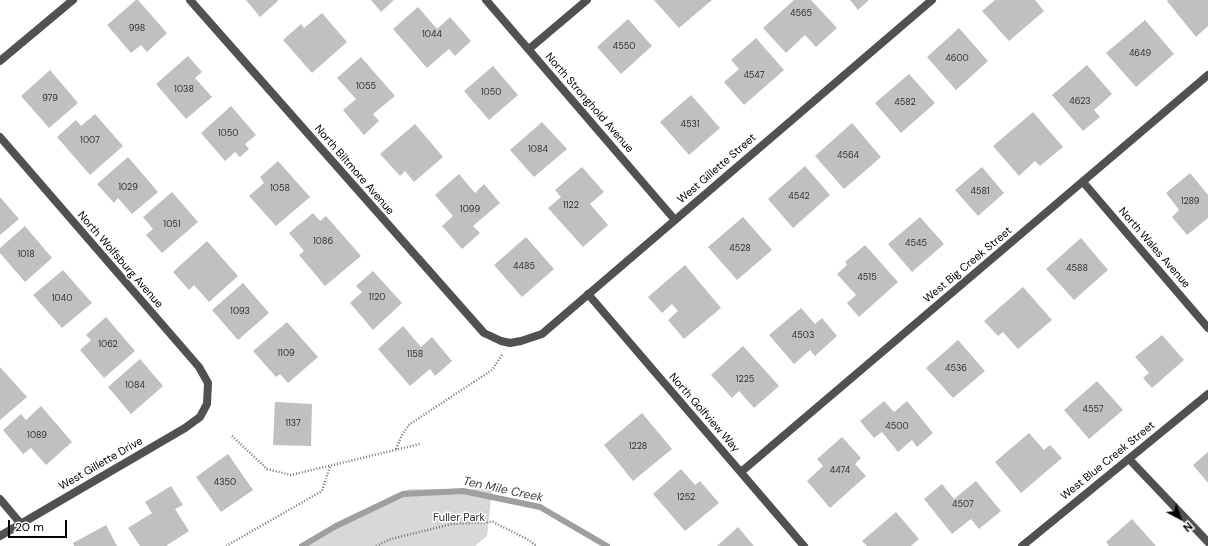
<!DOCTYPE html>
<style>
body{margin:0}
#map{position:relative;width:1208px;height:546px;overflow:hidden;background:#fff;font-family:"DM Sans",sans-serif}
canvas{display:block}
.north{position:absolute;left:1160px;top:498px;width:40px;height:40px;-webkit-text-stroke:3px #fff;paint-order:stroke;rotate:139deg;font-size:11px;font-weight:700;line-height:16px;text-align:center;color:#000}
.north::after{content:'';display:block;margin:auto;width:14px;height:18px;background:#000;clip-path:polygon(50% 0,100% 100%,50% 72%,0 100%)}
.scale{position:absolute;left:8px;top:520px;width:59px;height:18px;box-sizing:border-box;border:2px solid #000;border-top:0;padding-left:5px;font-size:12px;line-height:14px;white-space:nowrap;color:#000;-webkit-text-stroke:3px #fff;paint-order:stroke}
</style>
<div id="map">
<canvas width="1208" height="546"></canvas>
<div class="north">N</div>
<div class="scale">20 m</div>
</div>
<script>
const context = document.querySelector('canvas').getContext('2d');
context.lineJoin = 'round';
function fillPath(path, color) { context.fillStyle = color; context.fill(path, 'evenodd'); }
const toPath = rows => new Path2D(rows.map(r => 'M' + r).join(''));
function strokePath(path, color, width, dash) { context.strokeStyle = color; context.lineWidth = width; context.lineCap = dash ? 'butt' : 'round'; context.setLineDash(dash || []); context.stroke(path); }
function write(font, color, halo, rows, align = 'center') {
  context.font = font + ' "DM Sans",sans-serif'; context.lineWidth = 3; context.setLineDash([]); context.textBaseline = 'middle'; context.strokeStyle = halo; context.fillStyle = color; for (const [text, x, y, turn = 0] of rows) {
    context.save(); context.translate(x, y); context.rotate((+turn || 0) * Math.PI / 180); context.textAlign = isNaN(turn) ? turn : align; if (halo) context.strokeText(text, 0, 0); context.fillText(text, 0, 0); context.restore();
  }
}
const green = toPath([
 [409,489,492,489,487,536,475,546,302,546]
]);
const stream = toPath([
 [302,546,336,526,403,494,463,491,540,507,607,546]
]);
const building = toPath([
 [136,0,138,0,167,33,147,52,141,45,131,53,107,25],
 [246,0,277,0,278,1,260,17],
 [371,0,394,0,381,12],
 [654,0,712,0,679,28],
 [794,0,811,0,837,28,816,47,805,35,786,53,763,28],
 [850,0,869,0,858,10],
 [995,0,1035,0,1044,11,1009,41,982,11],
 [1168,0,1208,0,1208,26,1196,37,1167,1],
 [418,7,437,29,450,17,471,41,455,56,449,49,427,68,393,29],
 [322,13,347,42,312,73,283,40,301,24,304,28],
 [628,19,652,46,621,74,597,47],
 [1145,20,1174,54,1136,87,1106,53],
 [959,28,988,61,956,90,927,57],
 [756,38,784,70,744,105,724,82,739,69,731,60],
 [188,56,202,72,195,78,212,97,186,119,156,84],
 [361,57,395,96,373,114,379,121,364,135,343,110,356,99,337,78],
 [1087,65,1112,94,1094,110,1100,117,1083,131,1052,95],
 [493,66,518,95,489,120,464,91],
 [50,70,78,103,49,128,21,96],
 [909,74,935,103,901,133,875,103],
 [691,95,720,128,689,155,660,122],
 [231,106,256,135,245,144,249,149,240,157,235,152,225,161,201,133],
 [1033,112,1063,147,1040,166,1035,161,1019,176,993,146],
 [95,114,123,146,90,175,57,137,76,120,81,126],
 [542,122,567,149,534,177,510,150],
 [852,123,881,157,844,189,815,156],
 [415,124,443,157,414,182,405,171,400,176,380,154],
 [128,157,158,192,132,214,118,198,114,203,97,184],
 [278,161,310,197,276,226,249,196,264,183,260,177],
 [805,166,830,195,793,228,768,199],
 [582,167,604,192,590,204,608,225,583,247,548,208,561,197,555,190],
 [982,167,1004,193,978,216,955,190],
 [1190,173,1208,195,1208,218,1187,235,1172,217,1179,210,1166,193],
 [459,174,475,193,484,184,500,203,473,226,480,233,462,249,442,226,453,216,435,195],
 [172,192,198,222,162,253,146,235,153,229,143,217],
 [0,197,19,219,0,235],
 [313,213,320,221,326,216,361,256,325,286,299,255,304,251,289,233],
 [743,217,772,250,737,280,708,247],
 [920,217,944,244,912,272,888,244],
 [25,226,52,258,25,282,0,253,0,248],
 [526,237,554,269,522,297,494,265],
 [1081,238,1108,270,1074,300,1046,269],
 [207,241,238,276,209,302,194,285,189,290,173,272],
 [865,245,898,282,859,317,847,303,856,295,837,274,847,265,845,262],
 [685,265,721,308,684,339,668,320,678,311,672,304,662,313,648,297],
 [63,270,92,303,62,328,33,295],
 [373,271,402,303,373,330,350,303,362,292,356,286],
 [243,283,269,313,238,340,212,310],
 [1023,287,1052,320,1018,349,1003,332,998,336,984,321],
 [801,308,815,324,822,318,837,336,815,356,810,350,794,364,769,335],
 [106,317,135,351,104,378,80,350,91,340,86,335],
 [287,322,318,357,288,383,280,374,276,377,253,351],
 [403,326,421,347,432,337,452,361,435,376,430,369,410,386,378,349],
 [1162,335,1184,360,1152,388,1143,378,1149,373,1135,357],
 [958,340,985,371,953,398,926,368],
 [743,346,779,386,754,408,739,391,732,398,711,375],
 [140,359,163,386,131,414,108,387],
 [0,367,27,397,0,420],
 [1097,381,1123,410,1089,439,1064,410],
 [884,401,894,412,907,401,933,433,917,447,912,440,898,452,882,432,874,438,860,421],
 [275,402,312,404,311,446,273,445],
 [41,406,72,442,46,465,31,448,23,454,3,430,21,414,26,420],
 [642,413,672,449,633,481,604,445],
 [1029,433,1044,450,1050,445,1062,458,1021,493,995,462],
 [842,437,861,458,855,464,866,476,830,508,807,481,823,466,817,459],
 [1208,452,1208,483,1193,465],
 [228,454,253,490,221,512,196,477],
 [681,469,695,485,700,481,719,503,685,531,653,494],
 [976,481,1001,511,979,529,971,519,952,534,924,499,942,484,954,499],
 [171,486,183,505,175,509,189,531,166,546,140,546,128,528,152,513,145,502],
 [896,512,919,539,911,546,867,546,862,541],
 [1132,519,1156,546,1109,546,1106,542],
 [106,525,117,546,74,546,73,543],
 [738,527,754,546,717,546]
]);
const path = toPath([
 [232,436,267,469,291,475,420,444],
 [396,449,403,433,410,424,492,370,502,355],
 [226,546,322,491,330,466],
 [376,546,391,539,452,524,493,522,529,540,536,546]
]);
const minor = toPath([
 [190,0,484,333,501,341,510,343,521,341,542,334,932,0],
 [486,0,675,220],
 [529,49,587,0],
 [0,61,73,0],
 [0,137,199,367,208,383,207,404,200,417,185,428,0,536],
 [1083,182,1208,328],
 [588,294,804,546],
 [1129,459,1208,542],
 [741,472,1208,75],
 [0,499,21,524],
 [1022,546,1208,394]
]);
const numberNames = [
 ["4565",801,14],
 ["998",137,29],
 ["1044",432,35],
 ["4550",624,47],
 ["4649",1140,54],
 ["4600",957,59],
 ["4547",754,76],
 ["1055",366,87],
 ["1038",184,90],
 ["1050",491,93],
 ["979",50,99],
 ["4623",1080,102],
 ["4582",905,103],
 ["4531",690,125],
 ["1050",228,134],
 ["1007",90,141],
 ["1084",538,150],
 ["4564",848,156],
 ["1029",128,188],
 ["1058",280,189],
 ["4581",980,192],
 ["4542",799,197],
 ["1289",1190,202],
 ["1122",571,206],
 ["1099",470,210],
 ["1051",172,225],
 ["1086",323,242],
 ["4545",916,244],
 ["4528",740,249],
 ["1018",26,255],
 ["4485",524,267],
 ["4588",1077,269],
 ["4515",867,278],
 ["1120",377,298],
 ["1040",62,299],
 ["1093",240,312],
 ["4503",803,336],
 ["1062",108,345],
 ["1109",286,354],
 ["1158",415,355],
 ["4536",956,369],
 ["1225",745,380],
 ["1084",135,386],
 ["4557",1093,410],
 ["1137",293,424],
 ["4500",897,427],
 ["1089",37,436],
 ["1228",638,447],
 ["4474",840,471],
 ["4350",225,483],
 ["1252",686,498],
 ["4507",963,505]
];
const streetNames = [
 ["North Stronghold Avenue",589,103,49],
 ["West Gillette Street",717,169,-41],
 ["North Biltmore Avenue",354,170,49],
 ["North Wales Avenue",1154,248,49],
 ["North Wolfsburg Avenue",120,260,49],
 ["West Big Creek Street",968,265,-40],
 ["North Golfview Way",704,413,49],
 ["West Blue Creek Street",1108,461,-39],
 ["West Gillette Drive",101,464,-30]
];
const parkNames = [
 ["Fuller Park",459,518]
];
const waterNames = [
 ["Ten Mile Creek",503,490,12]
];
fillPath(green, '#d8d8d8');
strokePath(stream, '#9f9f9f', 6);
fillPath(building, '#c0c0c0');
strokePath(path, '#737373', 2.5, [1, 2]);
strokePath(minor, '#515151', 8);
write('9px', '#303030', null, numberNames);
write('11px', '#000', '#fff', streetNames);
write('11px', '#2f2f2f', '#fff', parkNames);
write('italic 12px', '#404040', '#fff', waterNames);
</script>
